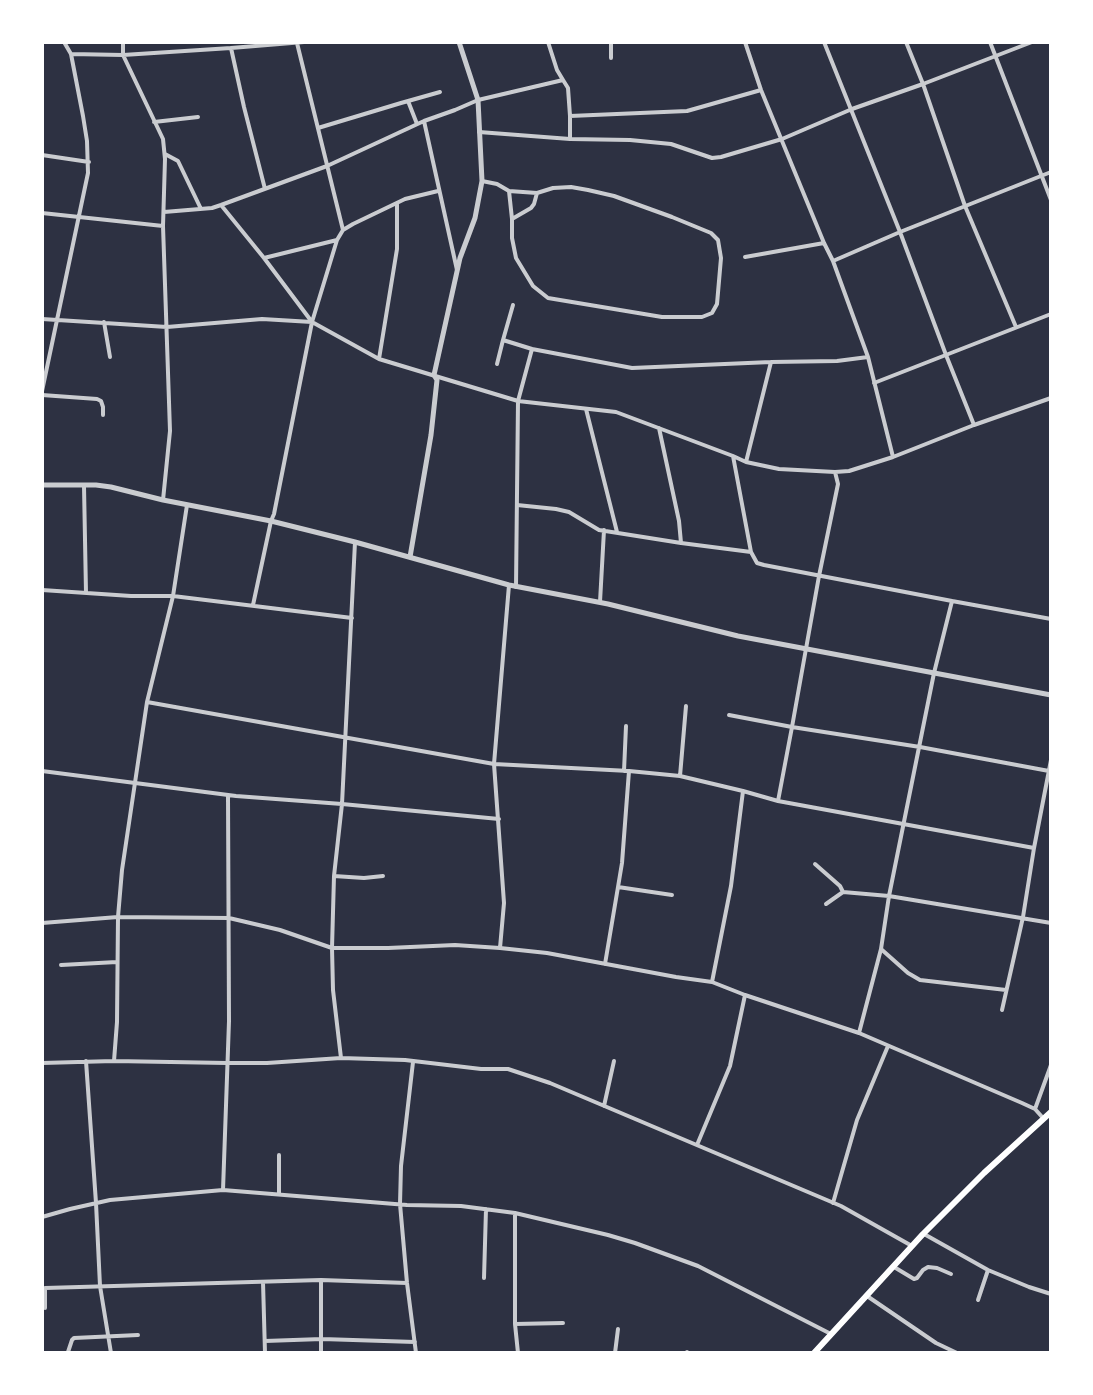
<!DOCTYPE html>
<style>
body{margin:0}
#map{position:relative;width:1093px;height:1395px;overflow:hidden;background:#2d3142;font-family:Commissioner,sans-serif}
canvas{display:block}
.frame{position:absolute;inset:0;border:44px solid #fff;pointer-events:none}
</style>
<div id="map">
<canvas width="1093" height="1395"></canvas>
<div class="frame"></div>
</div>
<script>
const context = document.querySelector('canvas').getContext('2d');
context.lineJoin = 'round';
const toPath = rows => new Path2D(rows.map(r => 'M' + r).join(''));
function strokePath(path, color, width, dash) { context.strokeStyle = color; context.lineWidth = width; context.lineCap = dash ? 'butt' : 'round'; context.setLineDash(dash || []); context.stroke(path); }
const minor = toPath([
 [123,42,123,55,163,139,165,159,163,226,170,431,163,500],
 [548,42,557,70,563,80],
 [611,42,611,58],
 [745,42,761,90,824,243,833,261,868,357,893,457],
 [824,42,900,232,946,355,974,425],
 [906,42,923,84,965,206,1016,327],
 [990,42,1051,200],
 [297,43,343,230],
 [231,48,244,107,265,189],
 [71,54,123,55,231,48,304,42],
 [408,101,417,124],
 [570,116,687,111,761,90],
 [424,121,457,270],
 [154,122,198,117],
 [318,128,401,103,440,92],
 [479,132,570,139,630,140,671,144,712,158,721,157,782,139,852,109,923,84,1032,42],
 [165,154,178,161,201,209],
 [42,155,89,162],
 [482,181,497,184,509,191,512,219,512,238,516,258,533,286,548,298,662,317,702,317,712,313,717,304,721,258,718,240,711,233,672,217,614,196,588,190,571,187,553,188,537,193,509,191],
 [221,205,264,258,312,322,379,359,518,401,616,412,733,456,746,462,779,469,835,472,849,471,893,457,974,425,1051,398],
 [164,212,212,208,221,205,327,166,424,121,455,110,478,100,563,80,568,88,570,116,570,139],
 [42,213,163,226],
 [512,219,531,208,534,204,537,193],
 [745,257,824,243],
 [264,258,337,240,343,230,353,224,405,199,438,191],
 [833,261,900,232,1051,172],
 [513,305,503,340,532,349],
 [42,319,167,327,262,319,312,322],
 [104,322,110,357],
 [379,359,397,249,397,203],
 [497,364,503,340],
 [874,383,1051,314],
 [42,391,88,173,87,141,83,116,71,54,64,42],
 [42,395,97,399,101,401,103,407,103,415],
 [586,409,617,532],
 [659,428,679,521,681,543],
 [733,456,751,552,757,563,764,565,952,601,1051,619],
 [746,462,771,362],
 [84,486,86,593],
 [517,505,556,509,569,512,599,530,681,543,751,552],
 [516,587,518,401,532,349,632,368,771,362,837,361,868,357],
 [42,590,131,596,173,596,352,618],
 [600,602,604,530],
 [253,605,271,521,274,514,312,322,337,240],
 [147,702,494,764,629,771,680,776,743,791,778,801,1034,848],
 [729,715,792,727,920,747,1049,771],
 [42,771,236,796,342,804,499,819],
 [624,771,626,726],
 [680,776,686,706],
 [778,801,792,727,819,576,838,484,835,472],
 [815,864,840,886,843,892],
 [334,876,364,878,383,876],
 [618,887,622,863,629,771],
 [826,904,843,892,889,896,1051,923],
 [42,923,118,917,229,918,280,930,332,948,388,948,455,945,500,948,547,953,676,977,712,982,745,995,859,1033,1022,1103,1035,1109,1043,1118],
 [500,948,504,903,494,764,509,585],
 [881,949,908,973,920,980,1006,990],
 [605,964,618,887,672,895],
 [61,965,117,962],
 [712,982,731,886,743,791],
 [1002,1010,1023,917,1034,848,1051,760],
 [859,1033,881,949,889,896,934,673,952,601],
 [341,1058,333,990,332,948,334,876,342,804,355,542],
 [86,1061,96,1203,100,1286,111,1353],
 [114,1061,117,1022,118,917,122,870,147,702,173,596,187,505],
 [413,1062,401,1166,400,1204,407,1283,416,1353],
 [42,1063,114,1061,227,1063,267,1063,341,1058,405,1060,481,1069,508,1069,550,1083,841,1206,912,1246],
 [604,1106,614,1061],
 [1035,1109,1051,1065],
 [697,1145,730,1066,745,995],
 [279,1155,279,1194],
 [223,1190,229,1021,228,795],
 [833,1203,857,1120,888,1046],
 [515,1213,515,1324,518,1353],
 [42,1217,70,1209,110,1200,223,1190,407,1205,461,1206,515,1213,608,1235,635,1243,698,1266,831,1334],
 [924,1234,988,1270,1029,1287,1051,1294],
 [894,1267,914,1279,917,1278,923,1270,928,1267,937,1268,951,1274],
 [484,1278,486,1209],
 [263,1282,265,1353],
 [867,1296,936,1343,957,1353],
 [978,1300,988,1270],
 [45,1308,45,1288,321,1280,407,1283],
 [515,1324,563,1323],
 [265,1341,322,1339,415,1342],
 [68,1352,72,1340,74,1338,138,1335],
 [321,1353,321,1280],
 [615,1353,618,1329],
 [687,1353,687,1352]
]);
const tertiary = toPath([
 [42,485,96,485,111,487,163,500,271,521,355,542,509,585,608,604,738,636,1051,695],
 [410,557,431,435,437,380,434,375,460,258,475,218,482,181,478,100,459,42]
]);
const primary = toPath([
 [814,1353,923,1234,984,1173,1051,1112]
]);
strokePath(minor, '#caccd0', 4);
strokePath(tertiary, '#caccd0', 5);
strokePath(primary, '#fff', 6);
</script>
